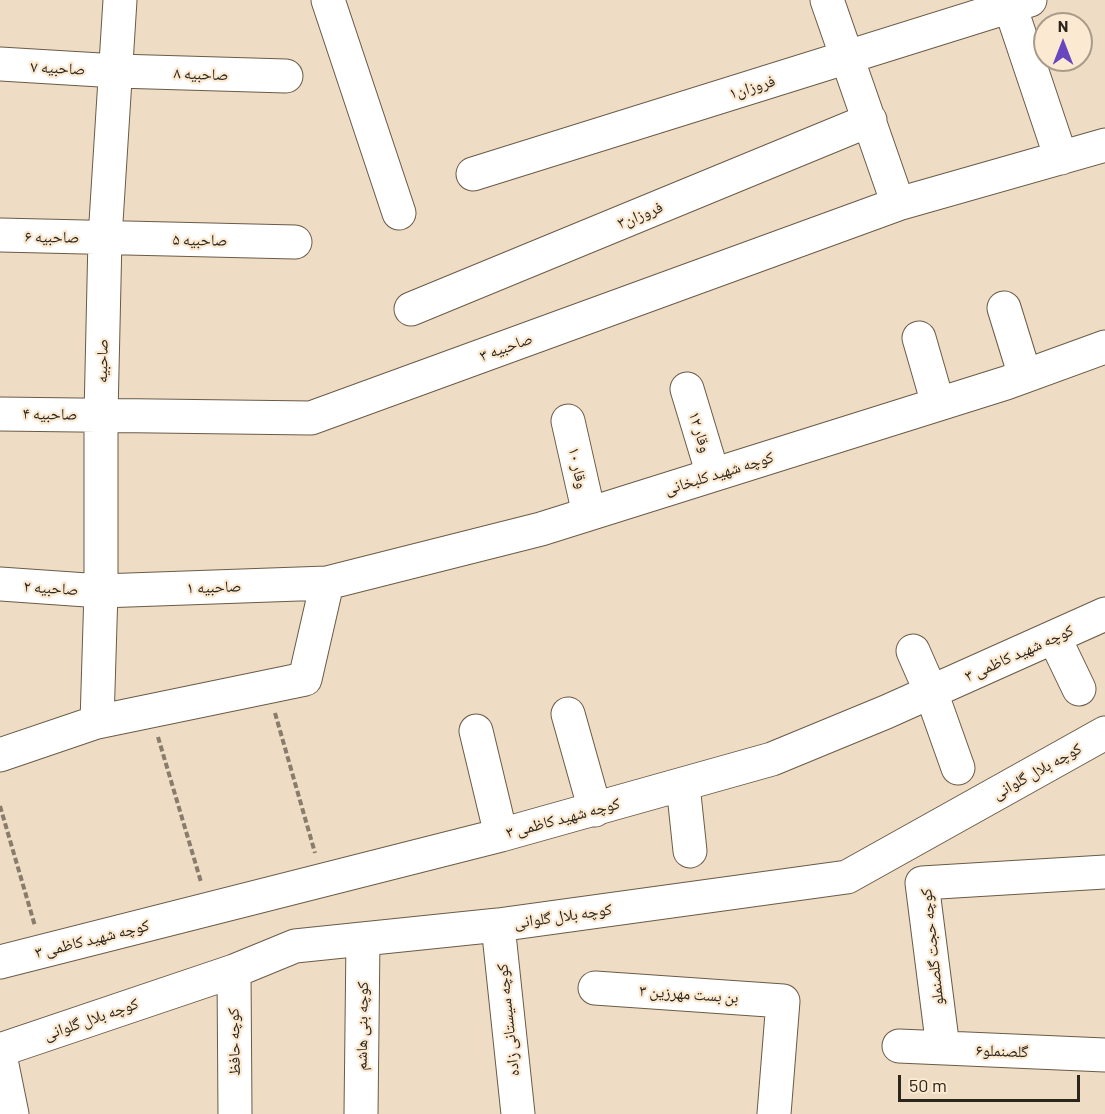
<!DOCTYPE html>
<meta charset="utf-8">
<style>
body{margin:0}
#map{position:relative;width:1105px;height:1114px;overflow:hidden;background:#eedcc4;font-family:Barlow,sans-serif}
canvas{display:block}
.north{position:absolute;left:1033px;top:12px;width:60px;height:60px;box-sizing:border-box;background:#fbe9d1;border:2px solid #a89b89;border-radius:50%;rotate:0deg;font-size:16px;font-weight:700;line-height:24px;text-align:center;color:#2b251c}
.north::after{content:'';display:block;margin:auto;width:21px;height:27px;background:#6746be;clip-path:polygon(50% 0,100% 100%,50% 72%,0 100%)}
.scale{position:absolute;left:898px;top:1075px;width:182px;height:27px;box-sizing:border-box;border:3px solid #2b251c;border-top:0;padding-left:8px;font-size:18px;line-height:21px;white-space:nowrap;color:#2b251c;-webkit-text-stroke:4px #fbe9d1;paint-order:stroke}
</style>
<div id="map">
<canvas width="1105" height="1114"></canvas>
<div class="north">N</div>
<div class="scale">50 m</div>
</div>
<script>
const context = document.querySelector('canvas').getContext('2d');
context.lineJoin = 'round';
const toPath = rows => new Path2D(rows.map(r => 'M' + r).join(''));
function strokePath(path, color, width, dash) { context.strokeStyle = color; context.lineWidth = width; context.lineCap = dash ? 'butt' : 'round'; context.setLineDash(dash || []); context.stroke(path); }
function write(font, color, halo, rows, align = 'center') {
  context.font = font + ' Barlow,"Noto Naskh Arabic",sans-serif'; context.lineWidth = 4.5; context.setLineDash([]); context.textBaseline = 'middle'; context.strokeStyle = halo; context.fillStyle = color; for (const [text, x, y, turn = 0] of rows) {
    context.save(); context.translate(x, y); context.rotate((+turn || 0) * Math.PI / 180); context.textAlign = isNaN(turn) ? turn : align; if (halo) context.strokeText(text, 0, 0); context.fillText(text, 0, 0); context.restore();
  }
}
const path = toPath([
 [275,713,315,853],
 [158,737,201,882],
 [0,806,35,926]
]);
const minor = toPath([
 [328,0,399,213],
 [827,0,898,204],
 [1010,6,1061,158],
 [0,64,117,71,286,76],
 [473,174,1030,0],
 [0,235,295,242],
 [1004,308,1025,376],
 [411,309,870,120],
 [919,338,938,404],
 [687,389,713,475],
 [0,414,311,418,898,204,1105,145],
 [568,421,589,514],
 [0,584,101,591,327,583,541,529,1006,383,1105,347],
 [1054,637,1079,689],
 [913,651,931,692,958,768],
 [568,714,595,810],
 [97,722,101,591,101,415,105,238,120,0],
 [476,731,501,835],
 [0,755,97,722,305,679,327,583],
 [683,785,690,851],
 [498,925,518,1114],
 [0,962,501,835,772,759,886,712,1105,614],
 [234,971,235,1114],
 [595,988,783,1001,774,1114],
 [899,1046,1105,1055],
 [943,1048,922,883,1105,872],
 [0,1050,234,971,295,946,498,925,847,877,1105,733],
 [0,1055,12,1114],
 [361,1114,363,939]
]);
const streetNames = [
 ["صاحبیه ۷",58,68,3],
 ["صاحبیه ۸",201,74,2],
 ["فروزان۱",752,87,-17],
 ["فروزان۳",640,215,-22],
 ["صاحبیه ۶",52,237,1],
 ["صاحبیه ۵",200,240,1],
 ["صاحبیه ۳",506,347,-20],
 ["صاحبیه",102,361,-89],
 ["صاحبیه ۴",50,414,1],
 ["وقار ۱۲",700,432,73],
 ["وقار ۱۰",578,468,78],
 ["کوچه شهید کلبخانی",719,473,-17],
 ["صاحبیه ۱",214,587,-2],
 ["صاحبیه ۲",51,588,4],
 ["کوچه شهید کاظمی ۳",1019,653,-24],
 ["کوچه بلال گلوانی",1037,771,-29],
 ["کوچه شهید کاظمی ۳",563,818,-15],
 ["کوچه بلال گلوانی",563,916,-8],
 ["کوچه شهید کاظمی ۳",92,939,-14],
 ["کوچه حجت گلصنملو",932,947,-96],
 ["بن بست مهرزین ۳",689,994,4],
 ["کوچه بلال گلوانی",91,1019,-19],
 ["کوچه سیستانی زاده",508,1020,-96],
 ["کوچه بنی هاشم",362,1026,-89],
 ["کوچه حافظ",234,1042,-91],
 ["گلصنملو۶",1002,1051,2]
];
strokePath(minor, '#6a5b47', 35);
strokePath(path, '#887c6c', 4, [6, 3]);
strokePath(minor, '#fff', 33);
write('16px', '#2b251c', '#fbe9d1', streetNames);
</script>
